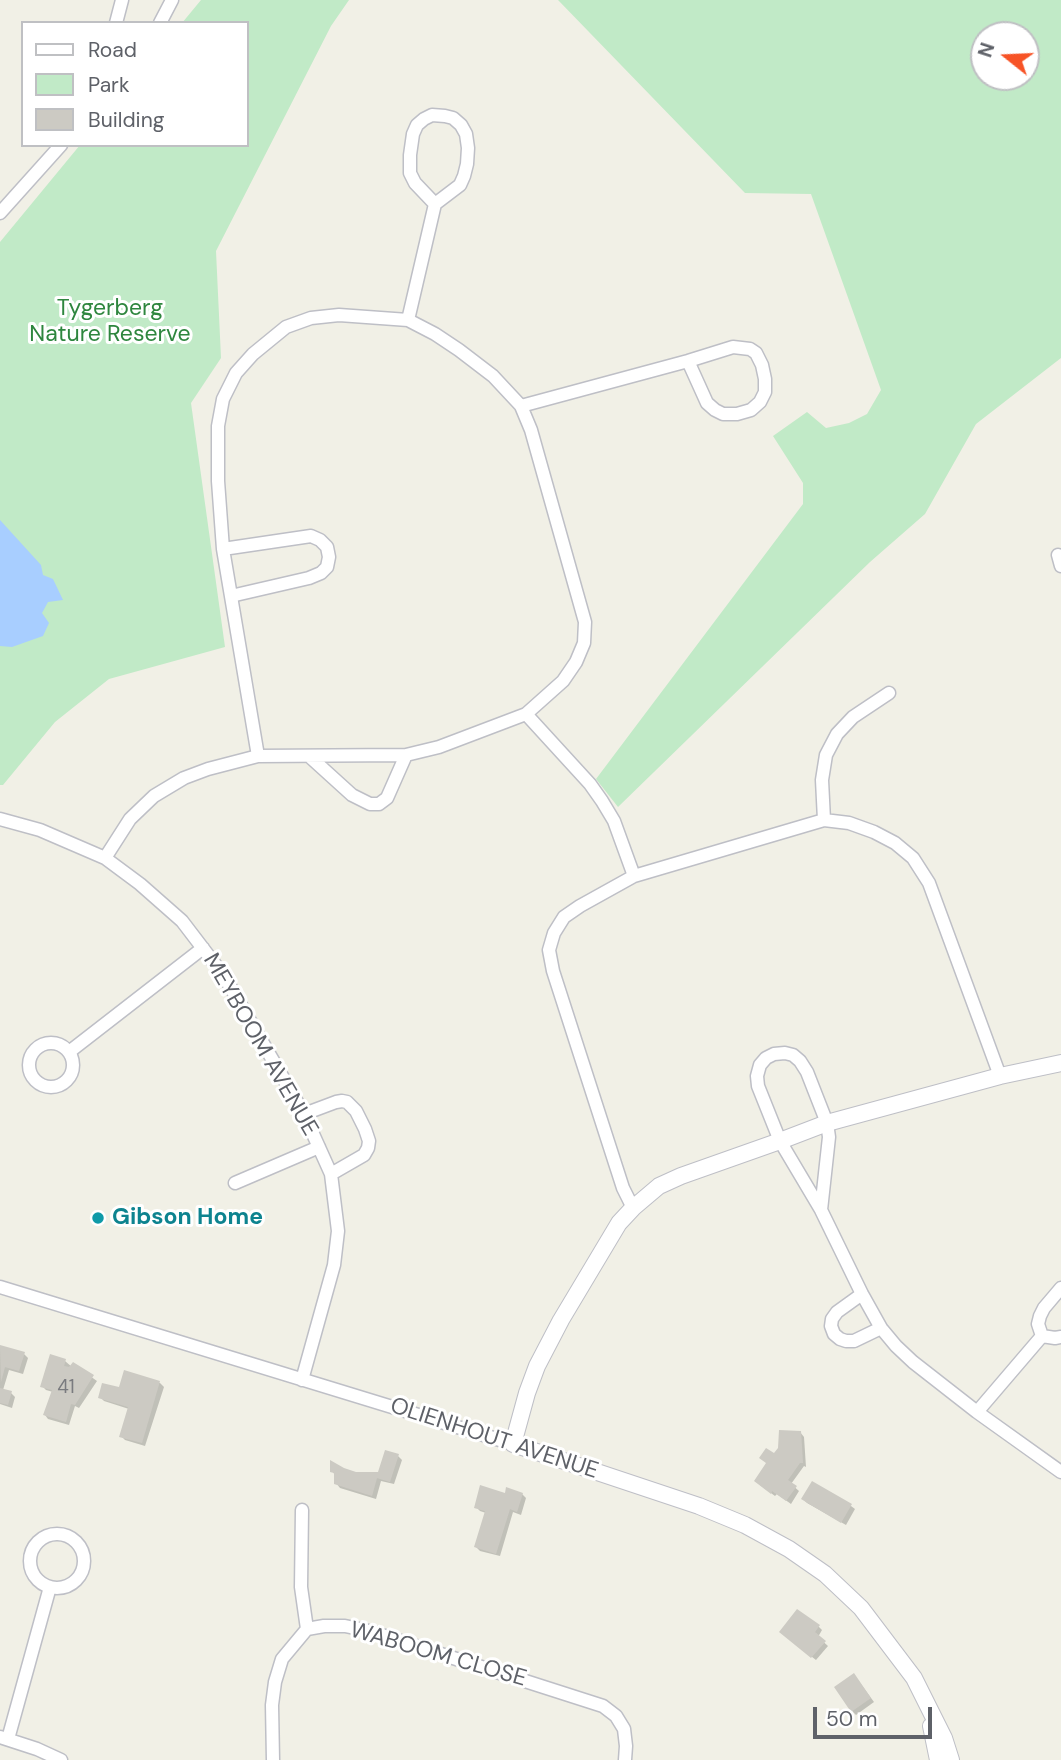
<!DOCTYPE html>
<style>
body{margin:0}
#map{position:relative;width:1061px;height:1760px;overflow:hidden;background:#f1f0e6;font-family:"DM Sans",sans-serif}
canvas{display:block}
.legend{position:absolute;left:21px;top:21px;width:228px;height:126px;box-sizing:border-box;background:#fff;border:2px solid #bfc0c3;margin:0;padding:9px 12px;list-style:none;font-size:21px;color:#5e6168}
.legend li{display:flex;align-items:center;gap:14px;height:35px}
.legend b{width:35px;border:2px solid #bfc0c3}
.north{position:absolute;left:970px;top:21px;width:70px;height:70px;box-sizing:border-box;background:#fff;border:2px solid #bfc0c3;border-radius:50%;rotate:288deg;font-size:19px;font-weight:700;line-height:28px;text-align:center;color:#5e6168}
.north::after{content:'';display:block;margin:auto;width:24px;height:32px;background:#f75326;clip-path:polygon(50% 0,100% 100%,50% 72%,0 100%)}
.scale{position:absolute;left:813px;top:1707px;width:119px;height:32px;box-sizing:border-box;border:4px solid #5e6168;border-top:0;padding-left:9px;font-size:21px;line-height:24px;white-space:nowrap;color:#5e6168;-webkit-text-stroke:5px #fff;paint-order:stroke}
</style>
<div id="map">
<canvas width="1061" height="1760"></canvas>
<ul class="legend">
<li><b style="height:9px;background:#fff"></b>Road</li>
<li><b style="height:19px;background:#c1eac7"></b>Park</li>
<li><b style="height:19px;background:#cccac3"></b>Building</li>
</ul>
<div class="north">N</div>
<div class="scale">50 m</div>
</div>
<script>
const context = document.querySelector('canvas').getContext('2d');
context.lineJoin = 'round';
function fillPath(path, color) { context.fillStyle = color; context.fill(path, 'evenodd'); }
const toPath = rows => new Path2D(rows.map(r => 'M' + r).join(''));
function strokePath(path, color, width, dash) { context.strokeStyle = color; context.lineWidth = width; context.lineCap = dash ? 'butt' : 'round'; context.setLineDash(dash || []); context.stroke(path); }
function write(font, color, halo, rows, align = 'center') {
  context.font = font + ' "DM Sans",sans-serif'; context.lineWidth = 6; context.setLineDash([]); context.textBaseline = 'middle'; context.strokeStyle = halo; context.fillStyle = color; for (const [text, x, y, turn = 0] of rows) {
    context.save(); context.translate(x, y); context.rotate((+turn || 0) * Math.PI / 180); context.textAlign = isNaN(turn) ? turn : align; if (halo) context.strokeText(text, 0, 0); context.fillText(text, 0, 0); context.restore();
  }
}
const green = toPath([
 [201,0,349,0,331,26,216,251,221,358,191,403,225,647,109,679,55,722,3,785,0,785,0,242,80,145,247,145,247,23,182,23],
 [558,0,1061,0,1061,358,976,424,925,514,870,562,618,807,596,779,803,504,803,483,773,436,807,412,826,428,849,423,867,414,881,390,811,194,745,193],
 [1026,35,1026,77,984,77,984,35]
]);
const water = toPath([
 [0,520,41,565,43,575,53,579,63,600,48,602,42,613,49,623,43,636,12,647,0,646]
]);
const shadow = toPath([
 [0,1346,24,1354,28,1358,23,1374,9,1370,3,1390,11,1393,15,1397,12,1408,0,1404],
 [65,1361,72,1367,73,1364,97,1381,79,1408,75,1406,69,1425,48,1419,45,1415,53,1392,46,1390,42,1386],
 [125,1372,160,1383,164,1387,145,1446,125,1440,121,1436,129,1409,104,1401,100,1397,120,1389],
 [800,1432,804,1437,806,1467,804,1466,791,1484,799,1491,791,1504,777,1494,775,1496,760,1485,774,1455],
 [398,1456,402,1460,394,1484,381,1481,376,1499,340,1488,336,1483,335,1475,332,1471,380,1474],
 [522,1494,526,1498,521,1515,513,1512,500,1556,480,1551,476,1547,486,1513,480,1511,476,1507,506,1495],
 [803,1499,851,1506,855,1509,846,1525,807,1503],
 [818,1626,822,1630,818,1637,828,1646,816,1660,785,1636],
 [858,1680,874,1702,856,1715,852,1711]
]);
const building = toPath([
 [0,1345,25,1352,19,1371,5,1367,1,1382],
 [50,1354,66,1359,64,1366,69,1367,73,1362,94,1375,75,1405,71,1404,66,1422,43,1415,52,1390,40,1387],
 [124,1370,160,1381,142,1443,119,1437,128,1407,98,1398,102,1383,119,1387],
 [0,1388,12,1391,8,1405,0,1403],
 [779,1430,801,1431,803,1463,800,1463,788,1480,797,1486,786,1501,772,1491,771,1494,754,1481,766,1463,759,1458,766,1448,774,1453,778,1448],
 [385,1450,399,1454,390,1482,377,1478,372,1496,334,1484,334,1473,330,1472,330,1460,344,1468,356,1472,378,1472],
 [812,1481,852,1504,841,1523,801,1499],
 [480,1485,505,1493,506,1487,523,1493,517,1512,510,1509,496,1554,474,1547,485,1511,474,1508],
 [797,1609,820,1625,815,1632,826,1641,811,1658,779,1632],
 [854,1673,871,1698,851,1712,834,1687]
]);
const minor = toPath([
 [116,23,122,0],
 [160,23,172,0],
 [0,213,61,145],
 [408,320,435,204,460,185,464,176,467,164,468,148,466,134,461,125,453,118,445,116,432,115,424,119,417,125,413,134,410,155,410,173,415,183,435,204],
 [521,406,688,361,733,347,750,349,756,353,762,365,765,379,765,392,760,402,751,410,737,414,723,414,715,410,707,403,688,361],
 [223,549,311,536,320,540,327,547,329,557,327,567,321,573,309,578,231,596],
 [1058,555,1061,566],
 [526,714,590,784,602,801,614,821,634,876],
 [309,756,352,795,370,804,379,804,387,798,406,755],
 [0,819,40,830,105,858,140,884,182,921,224,976,304,1114,331,1174,338,1231,334,1265,302,1380],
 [824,820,822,780,826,755,837,734,853,717,889,693],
 [105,858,130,819,154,796,184,778,208,769,258,756,406,755,439,747,526,714,563,681,576,662,584,643,585,622,531,430,521,406,493,376,459,350,435,334,408,320,339,315,311,318,286,327,253,354,236,373,223,399,218,426,218,481,223,549,258,756],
 '29 1065a22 22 0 1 1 44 0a22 22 0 1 1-44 0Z',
 [69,1052,203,948],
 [304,1114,336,1102,342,1101,347,1102,356,1111,365,1129,369,1141,368,1148,364,1155,331,1174],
 [235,1183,319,1147],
 [633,1208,623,1188,553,971,549,950,554,933,564,917,580,906,634,876,824,820,849,823,874,832,895,843,913,858,929,883,1000,1076],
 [821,1210,829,1137,827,1123,807,1072,800,1061,793,1055,785,1053,774,1054,766,1058,760,1065,757,1076,758,1086,780,1141,821,1210,862,1294,881,1328,896,1346,913,1362,977,1412,1061,1472],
 [0,1287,513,1444],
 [862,1294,837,1312,832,1319,831,1326,834,1334,840,1339,846,1341,854,1341,881,1328],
 [1042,1336,1038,1324,1040,1316,1044,1308,1061,1288],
 [1042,1336,1055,1338,1061,1337],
 [977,1412,1042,1336],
 [302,1510,301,1587,307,1629],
 '30 1561a27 27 0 1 1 54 0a27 27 0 1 1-54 0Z',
 [0,1737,37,1749,61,1760],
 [8,1739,50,1587],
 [273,1760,272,1705,275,1682,282,1659,307,1629,324,1626,345,1626,369,1631,603,1706,616,1716,624,1729,626,1746,625,1760]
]);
const tertiary = toPath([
 [931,1726,938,1760],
 [951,1760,944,1738,914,1678,861,1608,825,1574,789,1549,745,1525,699,1506,513,1444,527,1393,537,1366,561,1320,619,1223,633,1208,659,1186,681,1176,780,1141,827,1123,1000,1076,1061,1063]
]);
const markers = [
 [98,1218,7,"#0f9aa8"]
];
const numberNames = [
 ["41",66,1388]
];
const parkNames = [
 ["Tygerberg",110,309],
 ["Nature Reserve",110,335]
];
const streetNames = [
 ["MEYBOOM AVENUE",260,1045,60],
 ["OLIENHOUT AVENUE",494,1439,18],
 ["WABOOM CLOSE",438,1655,16]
];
const cultureNames = [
 ["Gibson Home",112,1218]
];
fillPath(green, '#c1eac7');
fillPath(water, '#a8ceff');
fillPath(shadow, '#0003');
fillPath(building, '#cccac3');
strokePath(minor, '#bebfc6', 15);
strokePath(tertiary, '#bebfc6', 18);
strokePath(minor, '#fff', 12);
strokePath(tertiary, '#fff', 16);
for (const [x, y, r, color] of markers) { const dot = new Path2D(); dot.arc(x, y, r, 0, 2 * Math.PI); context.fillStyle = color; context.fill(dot); strokePath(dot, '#fff', 2.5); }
write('19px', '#7a7b7f', null, numberNames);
write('23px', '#2e863e', '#fff', parkNames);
write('23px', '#5e6168', '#fff', streetNames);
write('bold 23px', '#0d838f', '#fff', cultureNames, 'left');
</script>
